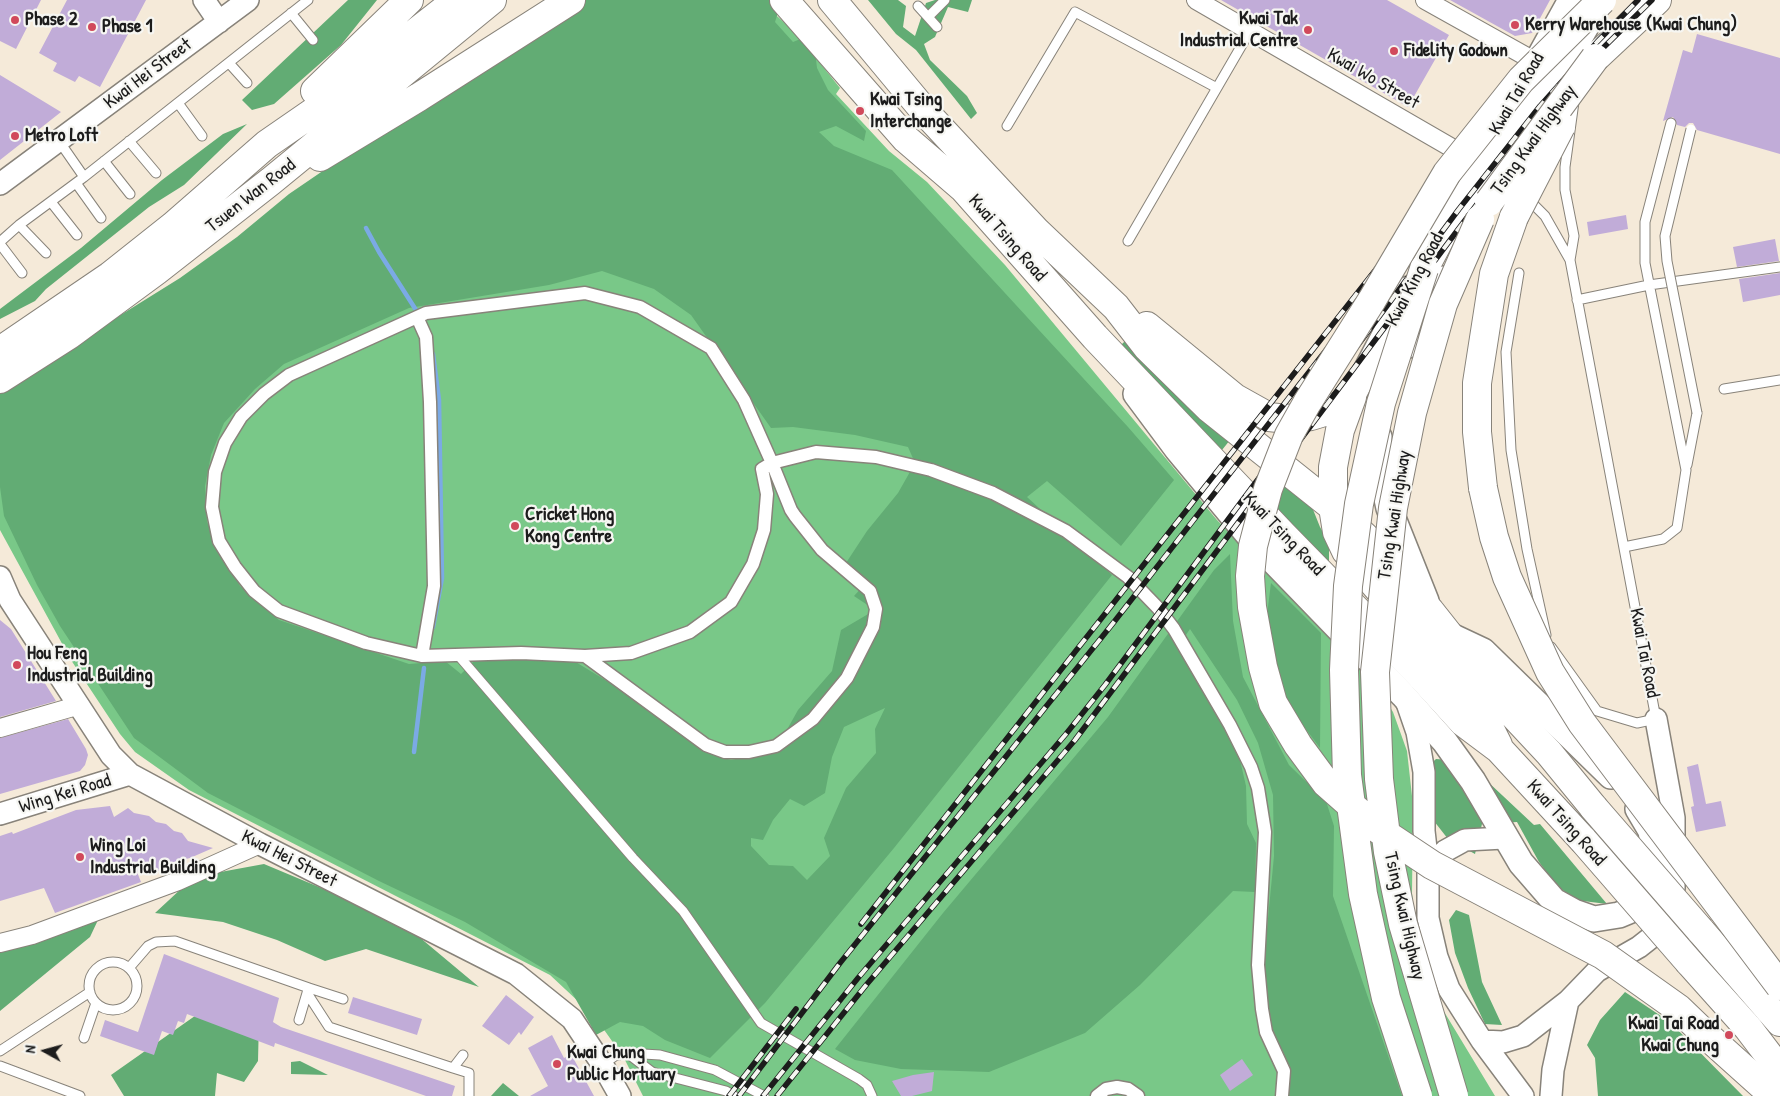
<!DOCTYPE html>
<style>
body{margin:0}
#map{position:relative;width:1780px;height:1096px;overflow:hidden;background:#f5ead9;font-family:"Patrick Hand",sans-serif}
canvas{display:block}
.north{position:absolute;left:20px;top:1026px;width:50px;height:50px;-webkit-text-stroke:4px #f6f6f2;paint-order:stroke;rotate:277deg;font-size:14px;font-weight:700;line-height:20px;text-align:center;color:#1c1c1c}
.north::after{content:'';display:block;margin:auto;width:18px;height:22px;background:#1c1c1c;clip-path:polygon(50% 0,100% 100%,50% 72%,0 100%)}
</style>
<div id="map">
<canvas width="1780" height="1096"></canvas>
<div class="north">N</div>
</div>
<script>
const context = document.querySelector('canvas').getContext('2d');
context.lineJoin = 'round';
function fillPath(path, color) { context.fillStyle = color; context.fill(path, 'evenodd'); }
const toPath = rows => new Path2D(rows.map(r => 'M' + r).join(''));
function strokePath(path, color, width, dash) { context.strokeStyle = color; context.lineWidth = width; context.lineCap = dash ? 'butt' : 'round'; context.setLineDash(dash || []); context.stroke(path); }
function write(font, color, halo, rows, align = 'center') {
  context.font = font + ' "Patrick Hand",sans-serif'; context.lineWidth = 4.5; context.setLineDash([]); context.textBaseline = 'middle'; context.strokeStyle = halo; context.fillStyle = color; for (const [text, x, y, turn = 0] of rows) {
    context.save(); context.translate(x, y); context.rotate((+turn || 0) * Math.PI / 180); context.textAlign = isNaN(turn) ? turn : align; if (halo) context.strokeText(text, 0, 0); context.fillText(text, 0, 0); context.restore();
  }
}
const green = toPath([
 [587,0,759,0,796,33,840,88,836,94,889,151,927,182,1005,265,1217,520,1375,684,1393,712,1407,751,1413,805,1412,893,1416,934,1437,1000,1495,1096,643,1096,624,1058,595,1017,550,975,189,790,135,752,120,734,71,660,0,530,0,437]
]);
const forest = toPath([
 [348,0,377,0,341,45,274,104,252,110,242,100],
 [579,0,782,0,775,22,793,42,813,34,817,68,828,90,866,131,864,141,836,126,819,132,834,146,892,170,1128,427,1174,480,1121,546,1047,481,1027,497,1112,575,894,848,765,1003,710,1058,665,1040,643,1026,620,1022,596,1035,566,982,465,922,379,881,208,793,134,738,60,626,37,585,4,516,0,487,0,394,111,321,180,278,237,237,289,194,516,39,558,26,571,4],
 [602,271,654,289,691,315,771,428,793,427,855,435,908,447,915,463,898,493,867,531,846,563,865,584,854,596,875,610,841,630,832,671,798,710,775,751,731,760,713,755,620,689,574,661,476,659,461,674,445,661,409,664,279,620,240,586,207,522,205,486,211,455,224,423,255,389,284,364,409,308,549,285],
 [885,708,875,729,876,753,846,788,824,838,830,856,807,880,793,866,769,865,751,846,751,838,763,840,773,820,790,799,804,806,825,793,832,757,844,727],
 [868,0,898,0,906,6,903,27,915,36,926,3,935,0,972,0,968,12,948,7,935,37,924,44,930,60,967,96,977,113,971,119,916,50,896,34],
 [247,124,184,185,149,207,46,289,35,301,0,319,0,309,81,248,162,180,223,134],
 [1125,341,1230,440,1218,455,1120,346],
 [1274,479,1312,507,1320,527,1329,543,1329,563,1269,503],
 [1230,554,1233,621,1243,677,1289,765,1326,801,1334,826,1333,896,1402,1096,1282,1096,1290,1077,1266,1029,1261,992,1274,856,1273,795,1258,743,1237,700,1190,629,1177,648,1201,683,1240,760,1246,786,1247,824,1256,843,1255,892,1233,891,1140,985,1085,1033,989,1072,901,1069,855,1060,835,1049,943,913,1108,717,1214,570],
 [1271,583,1321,633,1320,748,1284,700,1265,631],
 [1436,759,1450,760,1487,781,1534,825,1540,824,1607,904,1575,900,1556,885,1539,862,1517,822,1482,824,1475,854,1448,839,1423,807,1419,775],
 [264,864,338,895,418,936,479,987,366,949,325,961,277,940,223,922,155,913,182,888,215,873],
 [1456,910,1469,915,1482,982,1502,1025,1485,1024,1468,988,1455,953,1449,920],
 [98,920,90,937,0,1011,0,948],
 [1625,992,1670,1022,1743,1096,1598,1096,1595,1058,1587,1045,1600,1020],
 [219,999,259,1019,258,1061,244,1082,217,1073,215,1096,124,1096,111,1075],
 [300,1061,328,1075,291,1074,291,1062],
 [503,1083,519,1096,491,1096]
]);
const stream = toPath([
 [366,228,379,252,416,310],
 [433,354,439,400,442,578,433,627],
 [414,752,424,668]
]);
const building = toPath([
 [0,0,41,0,16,49,0,41],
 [67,0,146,0,100,87,79,76,75,82,53,71,57,63,39,53],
 [1221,0,1387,0,1449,35,1408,107],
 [1450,0,1550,0,1532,33,1515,36],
 [1697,34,1780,58,1780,154,1697,130,1693,123,1689,123,1685,127,1677,125,1673,117,1663,121,1683,50,1692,53],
 [0,75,61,112,0,160],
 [1626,215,1628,229,1589,236,1587,222],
 [1775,239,1779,261,1737,267,1733,247],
 [1780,273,1780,295,1743,302,1739,279],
 [0,620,11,629,56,701,0,717],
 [68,719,86,749,88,755,85,765,80,771,0,794,0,738],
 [1698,764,1706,804,1721,801,1726,826,1696,832,1691,807,1694,806,1687,767],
 [110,806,114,817,128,808,134,813,149,816,156,822,166,824,174,831,182,833,188,841,213,848,190,858,170,863,159,871,137,872,141,882,55,913,44,888,0,901,0,836,12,832,13,834,76,810],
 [164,954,279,998,273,1022,281,1027,455,1086,452,1096,426,1096,275,1043,274,1047,187,1014,184,1023,178,1021,173,1035,162,1031,154,1055,100,1036,105,1020,138,1032],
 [506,995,534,1017,521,1035,519,1032,509,1045,482,1026],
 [353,997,422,1019,417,1035,348,1013],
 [552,1035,564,1058,571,1054,594,1096,530,1096,548,1086,528,1048],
 [1242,1059,1253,1075,1230,1091,1220,1075],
 [934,1072,932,1091,912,1096,901,1096,892,1081,913,1075]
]);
const service = toPath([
 [918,6,928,17],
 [291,13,313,40],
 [937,27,928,17,945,0],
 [229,63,247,83],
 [178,103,202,136],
 [1007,126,1075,12,1217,88],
 [59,141,84,177],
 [129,141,156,173],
 [104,161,130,194],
 [76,183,101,218],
 [1528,199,1545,216,1570,260],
 [51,202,77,235],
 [19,225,46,253],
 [1128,241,1250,31],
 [0,242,19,225,84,177,308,0],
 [0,244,22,273],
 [1519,273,1506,352,1511,450,1527,549,1546,635],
 [1577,300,1649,285,1780,267],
 [1724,389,1780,380],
 [1687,465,1697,413],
 [1624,547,1663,539,1677,528,1686,470,1645,263,1645,222,1671,123],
 [1551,647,1597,711,1637,723,1656,719,1570,260,1574,236,1565,190,1565,167,1574,102],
 [458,655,633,858,683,911,761,1023,859,1079,867,1085,872,1096],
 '89 986a24 24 0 1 1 48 0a24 24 0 1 1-48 0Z',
 [129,968,148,946,156,942,175,941,309,988,307,993,329,1027,453,1068,463,1055],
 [309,988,343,999],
 [299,1020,307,993],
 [84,1038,96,1003],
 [0,1051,90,992],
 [627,1053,652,1072,726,1091,734,1096],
 [603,1064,615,1056,627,1053,660,1055,715,1070,764,1096],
 [0,1066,80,1096],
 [453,1068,469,1073,469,1096]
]);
const pedestrian = toPath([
 [417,317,426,337,430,402,434,586,422,656],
 [585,656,706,745,725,752,749,752,776,746,813,719,847,678,873,627,876,609,870,591,822,550,795,516,791,510,772,463,744,400,711,348,640,307,585,293,426,313,289,375,264,394,241,417,225,443,215,472,212,507,219,541,235,567,254,591,279,611,366,643,422,656,521,653,585,656,631,653,690,632,731,602,753,564,764,530,767,494,762,469,772,463,816,452,876,457,931,470,993,493,1066,531,1128,577,1158,608,1174,629,1230,725,1251,767,1258,788,1265,832,1258,965,1262,1009,1266,1032,1284,1071,1282,1096],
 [1097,1096,1106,1089,1117,1087,1128,1089,1138,1096]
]);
const minor = toPath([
 [1196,0,1471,159],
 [1425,0,1536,62],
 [0,728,80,705],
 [0,943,32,935,178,881,260,844]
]);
const tertiary = toPath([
 [204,0,219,22],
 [0,184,248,0],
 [0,577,10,600,111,755,130,774,260,844,516,974,572,1019,602,1064,620,1096],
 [1407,703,1417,732,1424,772,1424,831,1428,866,1428,918,1437,957,1449,989,1482,1041,1523,1096],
 [0,814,130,774],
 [1428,866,1445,851,1465,840,1504,838],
 [1482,1041,1503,1042,1523,1036,1568,1001,1597,971,1639,947,1653,936,1668,913,1674,888,1674,818,1656,719],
 [1551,1096,1553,1070,1568,1001]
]);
const secondary = toPath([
 [1541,54,1571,0],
 [1512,154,1591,18],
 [1408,345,1443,279],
 [1136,394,1177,449,1251,538,1403,695,1445,742,1473,781,1521,863,1554,901,1574,912,1594,919,1619,915,1631,910,1640,901,1647,892,1654,875,1656,862,1651,831,1638,809],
 [1352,397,1409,289],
 [1379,437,1379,462,1389,508,1426,601],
 [1449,635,1483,651,1611,776]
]);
const primary = toPath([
 [784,0,906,139,964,189,1095,337,1283,535,1421,676,1463,722,1499,749,1583,840],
 [832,0,926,113,1037,232,1116,307,1147,347,1209,408,1333,507,1365,537,1430,611,1449,635,1464,662,1549,753,1594,808],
 [1147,326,1235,398,1269,417,1287,419,1311,416,1334,409,1352,397],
 [1352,397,1340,430,1333,467,1333,507,1337,532,1346,551,1478,705,1498,745],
 [1700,930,1780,1022],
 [1689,962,1748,1028,1780,1070]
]);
const motorway = toPath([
 [1595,58,1657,0],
 [315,91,409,0],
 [320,157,419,97,571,0],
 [1424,269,1458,205,1549,61],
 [0,351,110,276,173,226,267,144,322,106,457,0],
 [0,379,69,335,156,271,271,181,492,0],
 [1483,488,1477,432,1477,383,1494,274,1514,217],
 [1705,1034,1774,1096]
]);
const rail = toPath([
 [1512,90,1533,62,1591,0],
 [861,924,1436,193,1492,116],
 [729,1096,796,1009],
 [739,1096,840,963,1114,622,1444,199,1491,129,1540,67,1602,0],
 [763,1096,858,978,1066,734,1105,685,1459,209,1540,106,1597,42,1638,0],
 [777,1096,867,984,1075,740,1547,111,1604,47,1652,0]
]);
const serviceBridge = toPath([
 [1691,129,1665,236,1667,261,1697,413]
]);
const primaryBridge = toPath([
 [1594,808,1700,930],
 [1583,840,1689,962]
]);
const motorwayBridge = toPath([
 [1602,0,1521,80,1447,173,1372,300,1307,403,1289,435,1268,489,1253,546,1250,576,1252,607,1263,667,1273,703,1298,745,1326,783,1378,829,1432,865,1603,955,1679,1009,1705,1034],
 [1489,202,1595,58],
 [1514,217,1561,126],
 [1483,488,1494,537,1507,577,1550,672,1582,723,1780,986],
 [1418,1096,1386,998,1363,894,1347,775,1344,670,1348,586,1359,504,1381,403,1424,269],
 [1454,1096,1403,924,1388,852,1379,779,1375,672,1393,508,1412,413,1443,304,1480,219]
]);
const markers = [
 [15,20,5,"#d1495b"],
 [1515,25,5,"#d1495b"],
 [92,27,5,"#d1495b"],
 [1308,30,5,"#d1495b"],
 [1394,51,5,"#d1495b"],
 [860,111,5,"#d1495b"],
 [15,136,5,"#d1495b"],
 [515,526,5,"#d1495b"],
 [17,665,5,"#d1495b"],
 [80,857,5,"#d1495b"],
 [1729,1035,5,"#d1495b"],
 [557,1064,5,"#d1495b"]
];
const poiNames = [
 ["Kwai Tak",1298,19,"right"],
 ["Industrial Centre",1298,41,"right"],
 ["Phase 2",25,20],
 ["Kerry Warehouse (Kwai Chung)",1525,25],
 ["Phase 1",102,27],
 ["Fidelity Godown",1404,51],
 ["Kwai Tsing",870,100],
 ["Interchange",870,122],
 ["Metro Loft",25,136],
 ["Cricket Hong",525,515],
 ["Kong Centre",525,537],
 ["Hou Feng",27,654],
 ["Industrial Building",27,676],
 ["Wing Loi",90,846],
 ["Industrial Building",90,868],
 ["Kwai Tai Road",1719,1024,"right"],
 ["Kwai Chung",1719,1046,"right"],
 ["Kwai Chung",567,1053],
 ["Public Mortuary",567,1075]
];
const streetNames = [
 ["Kwai Hei Street",148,74,-37],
 ["Kwai Wo Street",1373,79,30],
 ["Kwai Tai Road",1517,94,-60],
 ["Tsing Kwai Highway",1534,140,-54],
 ["Tsuen Wan Road",251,196,-38],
 ["Kwai Tsing Road",1007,238,49],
 ["Kwai King Road",1415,280,-62],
 ["Tsing Kwai Highway",1395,515,-81],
 ["Kwai Tsing Road",1283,534,46],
 ["Kwai Tai Road",1644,653,79],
 ["Wing Kei Road",65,794,-17],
 ["Kwai Tsing Road",1566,823,48],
 ["Kwai Hei Street",289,859,27],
 ["Tsing Kwai Highway",1404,916,77]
];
fillPath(green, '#79c888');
fillPath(forest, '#62ac74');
strokePath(stream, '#7baae5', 4.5);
fillPath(building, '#c1acd8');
strokePath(service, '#88837a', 11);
strokePath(pedestrian, '#88837a', 15);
strokePath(minor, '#88837a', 20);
strokePath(tertiary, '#88837a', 24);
strokePath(secondary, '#88837a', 28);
strokePath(primary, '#88837a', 30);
strokePath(motorway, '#88837a', 30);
strokePath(service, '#fff', 9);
strokePath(pedestrian, '#fff', 12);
strokePath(minor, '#fff', 18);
strokePath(tertiary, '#fff', 21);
strokePath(secondary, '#fff', 25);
strokePath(primary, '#fff', 28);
strokePath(motorway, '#fff', 28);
strokePath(rail, '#1c1c1c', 5.5);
strokePath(rail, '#f6f6f2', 4, [11]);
strokePath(serviceBridge, '#88837a', 11, []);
strokePath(primaryBridge, '#88837a', 30, []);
strokePath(motorwayBridge, '#88837a', 30, []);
strokePath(serviceBridge, '#fff', 9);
strokePath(primaryBridge, '#fff', 28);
strokePath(motorwayBridge, '#fff', 28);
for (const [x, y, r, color] of markers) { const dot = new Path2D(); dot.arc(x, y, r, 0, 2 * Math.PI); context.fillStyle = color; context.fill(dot); strokePath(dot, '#f6f6f2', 2); }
write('bold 19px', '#1c1c1c', '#f6f6f2', poiNames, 'left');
write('19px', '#1c1c1c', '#f6f6f2', streetNames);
</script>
